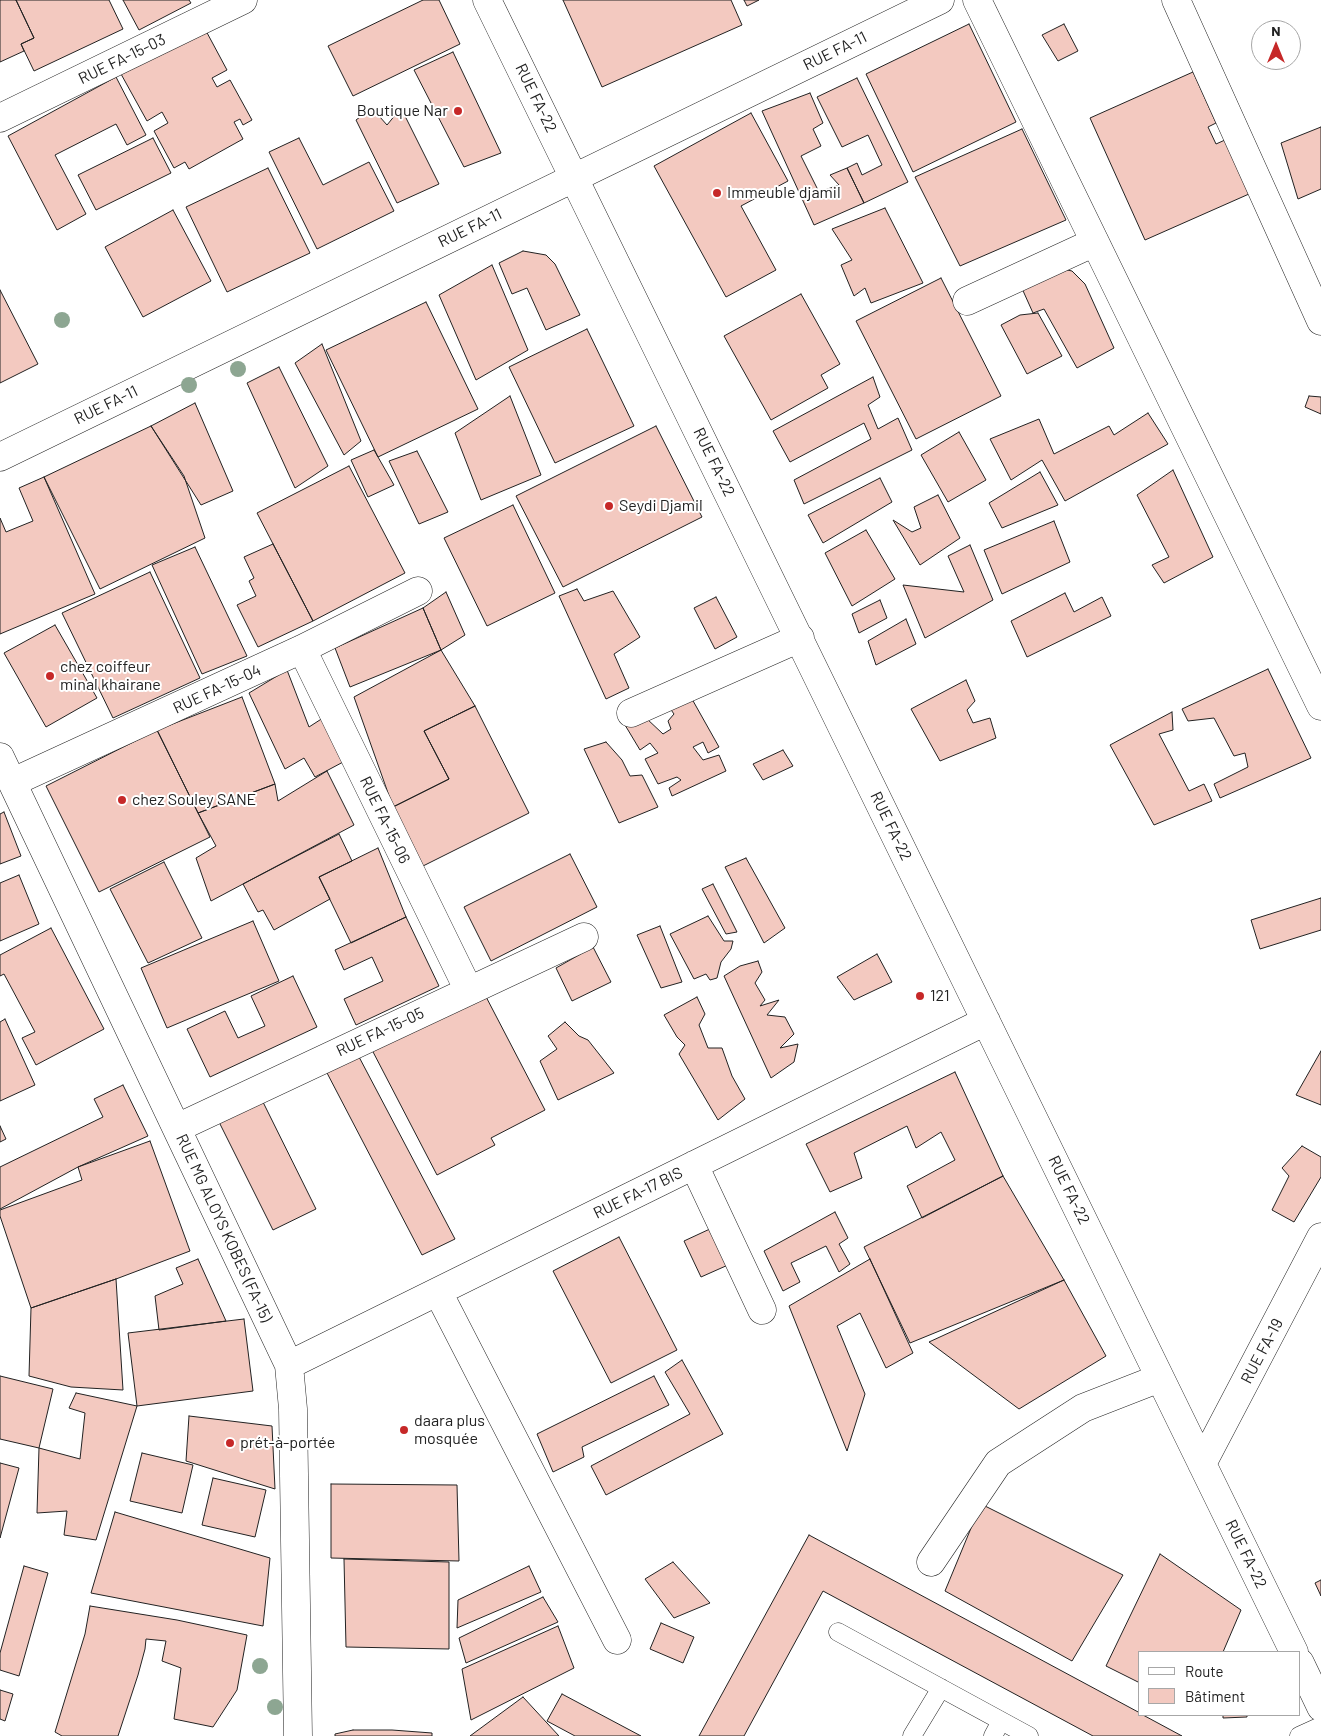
<!DOCTYPE html>
<meta charset="utf-8">
<style>
body{margin:0}
#map{position:relative;width:1321px;height:1736px;overflow:hidden;background:#fff;font-family:Barlow,sans-serif}
canvas{display:block}
.legend{position:absolute;left:1138px;top:1651px;width:162px;height:65px;box-sizing:border-box;background:#fff;border:1px solid #a7a7a7;margin:0;padding:6px 9px;list-style:none;font-size:15px;color:#222}
.legend li{display:flex;align-items:center;gap:10px;height:25px}
.legend b{width:25px;border:1px solid #a7a7a7}
.north{position:absolute;left:1251px;top:20px;width:50px;height:50px;box-sizing:border-box;background:#fff;border:1px solid #a7a7a7;border-radius:50%;rotate:0deg;font-size:14px;font-weight:700;line-height:20px;text-align:center;color:#222}
.north::after{content:'';display:block;margin:auto;width:18px;height:22px;background:#c62828;clip-path:polygon(50% 0,100% 100%,50% 72%,0 100%)}
</style>
<div id="map">
<canvas width="1321" height="1736"></canvas>
<ul class="legend">
<li><b style="height:6px;background:#fff"></b>Route</li>
<li><b style="height:14px;background:#f3c9c0"></b>Bâtiment</li>
</ul>
<div class="north">N</div>
</div>
<script>
const context = document.querySelector('canvas').getContext('2d');
context.lineJoin = 'round';
function fillPath(path, color) { context.fillStyle = color; context.fill(path, 'evenodd'); }
const toPath = rows => new Path2D(rows.map(r => 'M' + r).join(''));
function strokePath(path, color, width, dash) { context.strokeStyle = color; context.lineWidth = width; context.lineCap = dash ? 'butt' : 'round'; context.setLineDash(dash || []); context.stroke(path); }
function write(font, color, halo, rows, align = 'center') {
  context.font = font + ' Barlow,sans-serif'; context.lineWidth = 4; context.setLineDash([]); context.textBaseline = 'middle'; context.strokeStyle = halo; context.fillStyle = color; for (const [text, x, y, turn = 0] of rows) {
    context.save(); context.translate(x, y); context.rotate((+turn || 0) * Math.PI / 180); context.textAlign = isNaN(turn) ? turn : align; if (halo) context.strokeText(text, 0, 0); context.fillText(text, 0, 0); context.restore();
  }
}
const building = toPath([
 [0,0,16,0,34,38,21,44,24,51,0,62,0,0],
 [16,0,109,0,123,29,34,71,21,44,34,38,16,0],
 [123,0,189,0,191,3,139,30,123,0],
 [423,0,439,0,460,44,353,96,328,46,423,0],
 [563,0,731,0,742,25,602,87,563,0],
 [744,0,759,0,747,6,744,0],
 [969,24,1016,122,913,172,866,74,969,24],
 [1064,24,1078,51,1058,61,1042,35,1064,24],
 [205,29,227,70,212,78,217,87,230,80,252,120,243,125,240,119,234,122,243,139,189,169,185,162,174,168,154,131,168,123,162,112,147,121,121,74,205,29],
 [453,52,501,153,464,167,414,70,453,52],
 [1193,72,1216,123,1208,127,1216,144,1225,140,1249,194,1145,240,1090,118,1193,72],
 [116,77,146,135,127,145,116,124,55,155,86,214,57,230,8,136,116,77],
 [857,78,908,182,864,203,847,168,857,163,862,175,882,165,868,135,842,147,817,97,857,78],
 [810,93,823,123,813,129,821,146,801,156,819,192,839,185,830,175,847,168,864,203,814,225,762,111,810,93],
 [372,108,387,125,401,108,439,184,397,203,356,120,372,108],
 [751,113,788,181,741,206,776,270,726,297,654,166,751,113],
 [1321,127,1321,189,1298,199,1281,143,1321,127],
 [1022,129,1066,220,960,266,915,177,1022,129],
 [153,138,171,173,96,210,78,175,153,138],
 [299,138,323,185,369,162,394,211,317,249,269,152,299,138],
 [268,168,310,253,227,292,186,207,268,168],
 [885,208,923,283,871,303,865,288,854,296,841,265,852,260,832,229,885,208],
 [173,210,211,281,143,317,105,247,173,210],
 [523,251,546,255,555,264,580,315,546,330,527,288,512,294,499,263,523,251],
 [492,265,528,350,476,380,439,295,492,265],
 [1063,269,1072,271,1085,284,1114,348,1077,368,1044,309,1033,313,1020,284,1063,269],
 [941,278,1001,396,916,439,856,321,941,278],
 [0,290,38,364,0,383,0,290],
 [801,294,840,364,821,375,828,388,771,420,724,336,801,294],
 [426,302,478,409,378,457,326,350,426,302],
 [1038,313,1062,356,1027,374,1001,325,1020,315,1038,313],
 [587,329,634,426,555,463,509,367,587,329],
 [322,344,361,441,344,455,295,363,322,344],
 [279,367,328,466,295,488,247,383,279,367],
 [873,377,880,397,868,405,878,429,898,418,912,450,804,504,794,480,871,439,864,423,790,462,773,431,873,377],
 [510,396,541,475,481,500,455,433,510,396],
 [1309,396,1321,397,1321,414,1305,407,1309,396],
 [195,403,233,491,201,505,151,426,195,403],
 [1148,413,1168,444,1065,501,1042,460,1011,480,990,439,1039,419,1054,454,1109,426,1114,435,1148,413],
 [151,426,184,476,205,538,100,589,44,477,151,426],
 [656,426,702,517,563,587,516,496,656,426],
 [959,432,986,480,948,502,921,455,959,432],
 [374,450,394,485,368,497,351,460,374,450],
 [417,451,448,512,419,524,389,461,417,451],
 [349,466,405,573,313,621,257,513,349,466],
 [1173,470,1213,557,1164,583,1152,565,1169,557,1137,495,1173,470],
 [1040,472,1058,505,1002,528,989,503,1040,472],
 [44,477,95,594,0,634,0,518,6,532,33,521,19,488,44,477],
 [880,478,892,502,823,543,808,515,880,478],
 [938,495,960,538,920,565,893,520,912,532,921,528,914,507,938,495],
 [513,505,555,593,487,626,444,538,513,505],
 [1054,521,1070,562,1002,594,984,550,1054,521],
 [866,530,895,579,852,606,825,553,866,530],
 [273,544,313,621,258,647,237,605,256,596,249,581,254,578,244,557,273,544],
 [970,545,993,600,925,638,903,585,964,592,948,556,970,545],
 [195,547,247,656,202,674,152,565,195,547],
 [150,572,200,678,113,718,62,613,150,572],
 [577,589,584,601,613,591,640,637,614,654,629,688,606,699,559,596,577,589],
 [446,592,465,635,441,650,423,608,446,592],
 [1065,593,1074,612,1102,597,1111,616,1027,657,1011,621,1065,593],
 [716,597,737,637,715,649,694,608,716,597],
 [880,600,887,618,859,633,852,614,880,600],
 [423,608,441,650,350,687,335,648,423,608],
 [906,619,916,644,876,665,868,641,906,619],
 [55,625,97,698,46,727,4,653,55,625],
 [441,650,475,706,424,731,449,779,393,807,354,697,441,650],
 [1268,669,1311,758,1220,798,1214,784,1248,767,1245,753,1234,756,1214,718,1188,721,1182,709,1268,669],
 [287,670,309,727,326,716,345,761,315,777,304,758,285,769,249,693,287,670],
 [966,680,975,701,967,710,973,723,990,718,996,738,940,761,911,709,966,680],
 [242,697,275,784,198,813,157,730,242,697],
 [692,699,719,747,708,753,703,742,693,747,703,760,719,755,726,771,672,796,669,788,681,780,677,777,658,784,645,759,658,753,650,743,640,750,625,725,646,718,663,734,671,729,668,721,674,714,669,707,692,699],
 [475,706,529,813,423,866,393,807,449,779,424,731,475,706],
 [1172,712,1173,730,1159,734,1189,791,1204,784,1212,801,1154,825,1110,745,1172,712],
 [157,730,210,837,99,892,46,786,157,730],
 [606,742,622,760,630,776,642,775,658,807,619,823,584,749,606,742],
 [783,750,793,766,763,780,753,764,783,750],
 [327,771,354,825,211,901,196,858,216,846,198,813,275,784,278,801,327,771],
 [4,812,21,856,0,864,0,814,4,812],
 [339,834,352,861,319,877,330,899,274,930,263,910,258,912,243,884,339,834],
 [378,848,406,917,351,943,319,877,378,848],
 [570,854,597,907,491,961,464,907,570,854],
 [746,858,785,928,764,943,725,867,746,858],
 [164,862,202,938,148,963,110,889,164,862],
 [19,875,39,924,0,941,0,883,19,875],
 [713,884,737,932,726,934,702,889,713,884],
 [1321,898,1321,930,1260,949,1251,920,1321,898],
 [708,916,724,941,733,941,731,949,721,962,717,978,710,980,706,974,694,979,670,934,708,916],
 [406,917,439,986,356,1025,344,999,383,981,372,957,344,970,335,950,406,917],
 [253,921,279,981,167,1028,141,968,253,921],
 [660,926,682,982,661,988,637,935,660,926],
 [51,928,104,1029,36,1065,22,1038,35,1032,4,974,0,976,0,955,51,928],
 [593,947,611,982,572,1001,556,968,593,947],
 [877,954,892,982,854,1000,837,977,877,954],
 [758,961,762,972,755,983,765,1000,760,1006,779,1000,767,1015,785,1017,794,1034,780,1048,798,1044,794,1062,771,1078,724,976,740,966,758,961],
 [293,976,317,1027,210,1077,187,1029,225,1011,238,1038,265,1026,251,996,293,976],
 [483,991,545,1110,491,1138,495,1145,437,1175,371,1048,483,991],
 [697,997,705,1014,699,1025,708,1048,722,1048,732,1076,745,1099,718,1120,679,1054,685,1045,677,1037,664,1015,697,997],
 [5,1019,35,1085,0,1101,0,1022,5,1019],
 [565,1022,579,1036,588,1040,614,1073,558,1100,540,1061,557,1049,548,1036,565,1022],
 [1321,1051,1321,1105,1296,1095,1321,1051],
 [358,1055,455,1239,422,1255,326,1071,358,1055],
 [955,1072,1003,1176,922,1218,907,1186,955,1160,941,1132,916,1148,907,1126,854,1153,862,1178,830,1192,806,1144,955,1072],
 [123,1085,148,1136,78,1167,0,1209,0,1167,103,1117,94,1099,123,1085],
 [261,1098,316,1209,273,1230,218,1120,261,1098],
 [0,1126,6,1139,0,1142,0,1126],
 [150,1141,190,1251,116,1279,31,1308,0,1216,0,1210,82,1180,78,1167,150,1141],
 [1302,1146,1321,1157,1321,1177,1294,1222,1272,1210,1289,1176,1282,1168,1302,1146],
 [1003,1176,1064,1280,910,1343,864,1247,1003,1176],
 [835,1212,848,1238,839,1244,850,1264,839,1272,826,1246,791,1263,800,1282,783,1291,764,1251,835,1212],
 [712,1228,728,1265,701,1277,684,1241,712,1228],
 [619,1237,677,1350,611,1383,553,1271,619,1237],
 [198,1259,226,1321,159,1330,155,1296,183,1284,176,1268,198,1259],
 [870,1259,913,1353,886,1368,860,1313,837,1326,865,1394,847,1451,789,1306,870,1259],
 [116,1279,123,1390,71,1387,29,1376,31,1308,116,1279],
 [1064,1280,1106,1356,1019,1409,929,1342,1064,1280],
 [244,1319,253,1391,137,1406,128,1333,244,1319],
 [682,1360,723,1434,606,1495,591,1466,690,1414,665,1372,682,1360],
 [0,1376,53,1389,39,1448,0,1439,0,1376],
 [654,1376,669,1405,582,1447,584,1457,553,1472,537,1434,654,1376],
 [76,1393,137,1406,96,1540,64,1535,67,1511,37,1513,39,1448,80,1459,85,1413,69,1408,76,1393],
 [189,1416,272,1426,275,1489,186,1461,189,1416],
 [142,1453,193,1465,182,1513,130,1501,142,1453],
 [0,1463,19,1468,0,1538,0,1463],
 [213,1478,266,1490,255,1537,202,1525,213,1478],
 [331,1484,457,1485,459,1561,331,1558,331,1484],
 [981,1504,1123,1575,1072,1661,945,1591,981,1504],
 [115,1512,270,1558,263,1626,91,1593,115,1512],
 [809,1535,1140,1713,1140,1715,1143,1715,1182,1736,1093,1736,823,1591,744,1736,699,1736,809,1535],
 [1160,1554,1241,1610,1223,1652,1140,1652,1140,1683,1106,1666,1160,1554],
 [344,1559,449,1562,449,1649,346,1647,344,1559],
 [673,1562,710,1603,674,1618,645,1579,673,1562],
 [24,1566,48,1573,19,1676,0,1670,0,1653,24,1566],
 [529,1566,541,1592,457,1628,458,1600,529,1566],
 [1321,1580,1321,1596,1315,1583,1321,1580],
 [543,1597,558,1622,466,1663,459,1638,543,1597],
 [90,1606,177,1620,247,1635,237,1690,213,1727,174,1719,181,1668,162,1661,166,1641,146,1639,145,1649,138,1675,118,1736,62,1736,55,1732,85,1634,90,1606],
 [661,1623,694,1637,683,1663,650,1649,661,1623],
 [558,1626,574,1668,471,1720,462,1669,558,1626],
 [0,1690,13,1694,5,1721,0,1719,0,1690],
 [562,1694,641,1736,575,1736,547,1721,562,1694],
 [523,1697,559,1736,470,1736,523,1697],
 [1223,1715,1247,1715,1247,1717,1223,1718,1223,1715],
 [353,1730,392,1730,432,1733,432,1736,335,1736,335,1734,353,1730]
]);
const service = toPath([
 [838,1632,1029,1736],
 [912,1736,941,1688],
 [993,1736,1001,1721],
 [1299,1736,1321,1726]
]);
const minor = toPath([
 [487,0,1294,1652],
 [977,0,1321,706],
 [1176,0,1321,321],
 [0,118,243,0],
 [967,301,1095,242],
 [0,457,940,0],
 [302,649,469,991],
 [631,713,800,638],
 [0,757,289,1365,293,1409,298,1736],
 [13,782,302,649,418,591],
 [177,1128,584,937],
 [694,1165,762,1310],
 [438,1292,617,1640],
 [289,1365,986,1021],
 [1202,1464,1321,1237],
 [931,1562,998,1463,1083,1408,1160,1378],
 [1300,1663,1321,1707]
]);
const trees = [
 [62,320],
 [238,369],
 [189,385],
 [260,1666],
 [275,1707]
];
const markers = [
 [458,111,5,"#c62828"],
 [717,193,5,"#c62828"],
 [609,506,5,"#c62828"],
 [50,676,5,"#c62828"],
 [122,800,5,"#c62828"],
 [920,996,5,"#c62828"],
 [404,1430,5,"#c62828"],
 [230,1443,5,"#c62828"]
];
const streetNames = [
 ["RUE FA-11",835,51,-26],
 ["RUE FA-15-03",122,59,-26],
 ["RUE FA-22",536,98,64],
 ["RUE FA-11",470,228,-26],
 ["RUE FA-11",106,405,-26],
 ["RUE FA-22",714,462,64],
 ["RUE FA-15-04",217,689,-25],
 ["RUE FA-15-06",385,820,64],
 ["RUE FA-22",891,826,64],
 ["RUE FA-15-05",380,1032,-25],
 ["RUE FA-22",1069,1190,64],
 ["RUE FA-17 BIS",638,1193,-26],
 ["RUE MG ALOYS KOBES (FA-15)",224,1228,65],
 ["RUE FA-19",1262,1351,-62],
 ["RUE FA-22",1246,1554,64]
];
const poiNames = [
 ["Boutique Nar",448,111,"right"],
 ["Immeuble djamil",727,193],
 ["Seydi Djamil",619,506],
 ["chez coiffeur",60,667],
 ["minal khairane",60,685],
 ["chez Souley SANE",132,800],
 ["121",930,996],
 ["daara plus",414,1421],
 ["mosquée",414,1439],
 ["prét-à-portée",240,1443]
];
fillPath(building, '#f3c9c0');
strokePath(building, '#222', 1);
strokePath(service, '#222', 19);
strokePath(minor, '#222', 29);
strokePath(service, '#fff', 18);
strokePath(minor, '#fff', 28);
context.fillStyle = '#8da692';
for (const [x, y] of trees) { context.beginPath(); context.arc(x, y, 8, 0, 2 * Math.PI); context.fill(); }
for (const [x, y, r, color] of markers) { const dot = new Path2D(); dot.arc(x, y, r, 0, 2 * Math.PI); context.fillStyle = color; context.fill(dot); strokePath(dot, '#fff', 2); }
write('16px', '#222', '#fff', streetNames);
write('16px', '#222', '#fff', poiNames, 'left');
</script>
